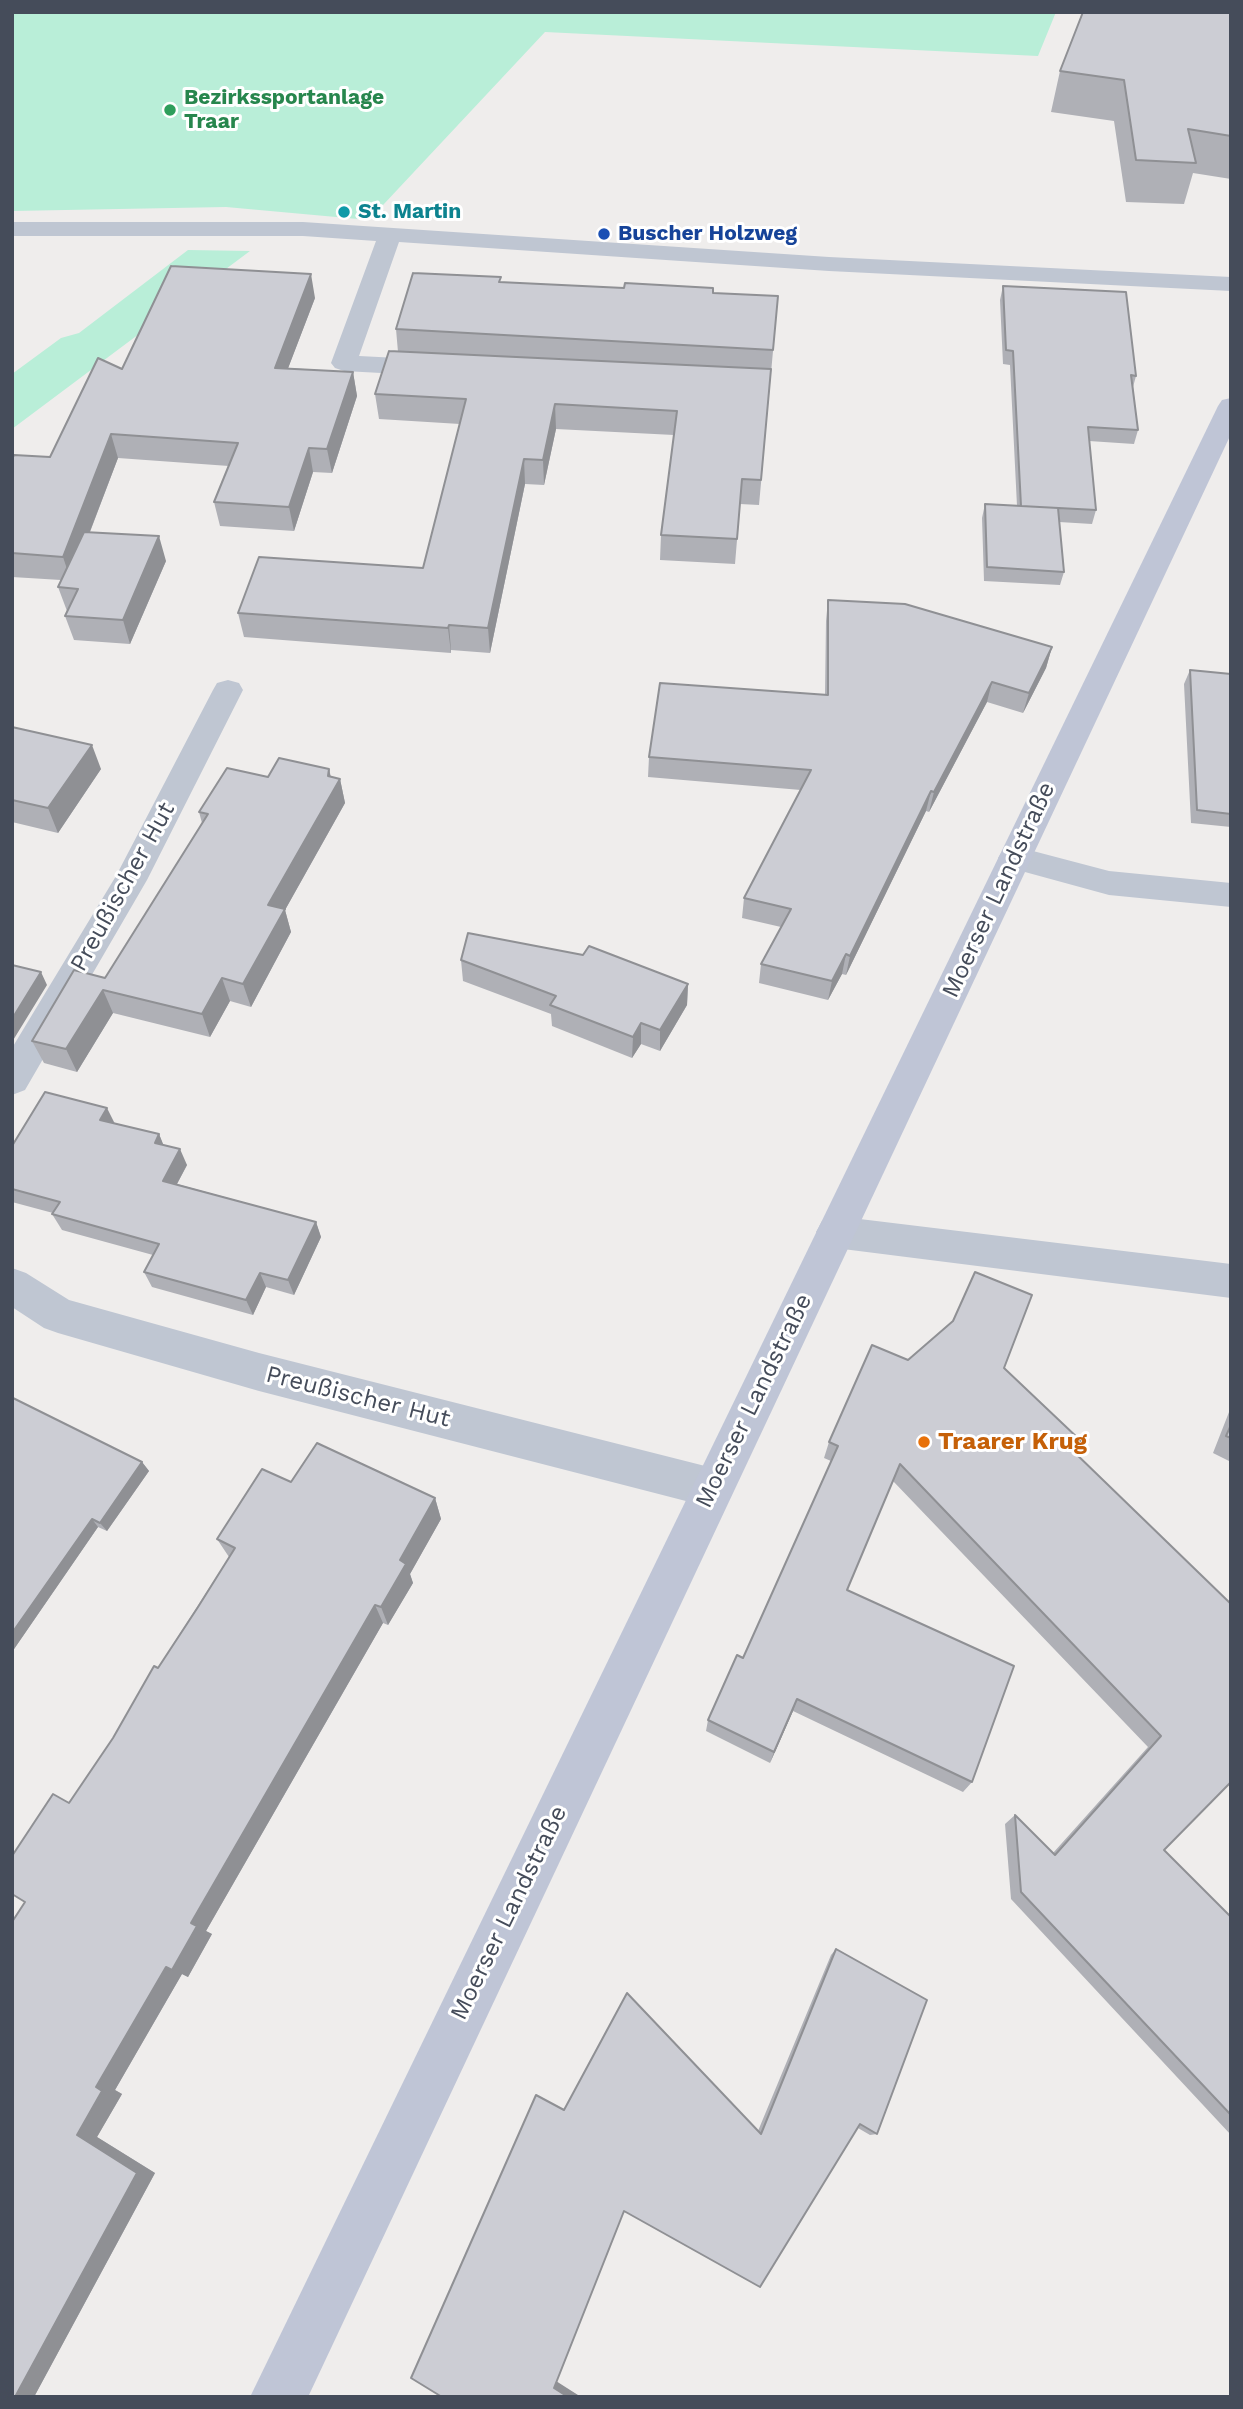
<!DOCTYPE html>
<meta charset="utf-8">
<style>
body{margin:0}
#map{position:relative;width:1243px;height:2409px;overflow:hidden;background:#efedec;font-family:"Work Sans",sans-serif}
canvas{display:block}
.frame{position:absolute;inset:0;border:14px solid #454c5a;pointer-events:none}
</style>
<div id="map">
<canvas width="1243" height="2409"></canvas>
<div class="frame"></div>
</div>
<script>
const context = document.querySelector('canvas').getContext('2d');
context.lineJoin = 'round';
function fillPath(path, color) { context.fillStyle = color; context.fill(path, 'evenodd'); }
const toPath = rows => new Path2D(rows.map(r => 'M' + r).join(''));
function strokePath(path, color, width, dash) { context.strokeStyle = color; context.lineWidth = width; context.lineCap = dash ? 'butt' : 'round'; context.setLineDash(dash || []); context.stroke(path); }
function write(font, color, halo, rows, align = 'center') {
  context.font = font + ' "Work Sans",sans-serif'; context.lineWidth = 6; context.setLineDash([]); context.textBaseline = 'middle'; context.strokeStyle = halo; context.fillStyle = color; for (const [text, x, y, turn = 0] of rows) {
    context.save(); context.translate(x, y); context.rotate((+turn || 0) * Math.PI / 180); context.textAlign = isNaN(turn) ? turn : align; if (halo) context.strokeText(text, 0, 0); context.fillText(text, 0, 0); context.restore();
  }
}
const green = toPath([
 [12,12,1056,12,1038,56,545,32,369,220,226,207,12,211],
 [188,250,250,251,12,429,12,374,61,338,79,333]
]);
const lane = toPath([
 [1014,846,1109,871,1231,883,1231,907,1109,895,1003,866,998,858,1003,850,1014,846],
 [835,1216,1231,1264,1231,1298,835,1248,822,1243,816,1232,822,1221,835,1216]
]);
const street = toPath([
 [12,222,303,222,829,257,1231,277,1231,291,829,271,399,242,359,356,437,360,446,363,450,368,446,373,437,376,344,371,335,368,331,363,376,241,303,236,12,236,12,222],
 [228,680,239,683,243,690,147,880,25,1090,12,1095,12,1048,116,876,213,690,217,683,228,680],
 [12,1268,26,1273,69,1300,259,1353,713,1468,728,1474,734,1488,728,1502,713,1508,259,1391,58,1333,44,1328,12,1307,12,1268]
]);
const secondary = toPath([
 [1231,398,1231,434,308,2397,250,2397,1218,406,1222,400,1231,398]
]);
const wall = toPath([
 [1231,12,1231,179,1193,173,1184,204,1126,202,1114,121,1051,112,1060,71],
 [501,282,778,296,759,505,740,504,735,564,660,560,661,535,674,435,556,429,544,485,525,484,490,653,451,650,451,653,244,637,238,613,423,568,460,424,379,419,375,394,398,352,396,329],
 [1003,286,1136,376,1133,387,1138,430,1134,444,1089,441,1096,510,1092,524,1059,522,1064,572,1060,585,984,581,982,518,985,504,1017,506,1010,365,1003,364,1000,300],
 [315,298,288,368,353,372,357,396,332,473,313,472,294,531,220,526,214,502,229,466,118,458,90,532,166,561,130,644,74,640,65,616,67,611,58,587,61,580,12,577,12,459,50,457,122,369],
 [828,600,1052,647,1046,668,1023,713,987,702,929,812,926,811,846,975,842,974,828,1000,759,983,761,964,781,927,742,918,744,898,801,790,648,777,649,757,825,695,826,621],
 [1190,670,1231,674,1231,827,1191,823,1184,684],
 [12,727,101,769,58,833,12,822],
 [329,769,331,777,340,779,345,803,285,910,291,932,251,1007,230,1001,210,1037,113,1013,77,1072,44,1063,32,1041,105,978,202,823,199,812,268,777],
 [461,960,688,984,687,1005,660,1051,641,1044,632,1058,552,1026,551,1014,463,981],
 [114,1123,159,1134,163,1145,187,1165,177,1184,316,1222,321,1237,294,1295,266,1287,253,1315,152,1287,144,1272,153,1255,62,1230,52,1214,53,1213,12,1202,12,1146],
 [908,1360,1004,1368,1074,1452,1231,1604,1164,1850,1231,1917,1231,2135,1011,1899,1005,1824,1015,1815,1053,1853,1148,1747,893,1481,847,1590,972,1782,963,1792,793,1711,770,1763,706,1731,708,1720,743,1658,831,1461,824,1458,829,1442],
 [12,1399,142,1462,149,1471,107,1531,98,1527,12,1652],
 [1231,1407,1231,1462,1213,1453],
 [291,1482,435,1498,441,1519,410,1574,413,1583,388,1625,383,1623,206,1931,212,1934,188,1977,182,1974,115,2090,122,2094,97,2137,155,2173,34,2397,25,1902,69,1803,113,1738,229,1557,217,1539],
 [836,1949,877,2134,870,2135,858,2128,624,2211,556,2382,581,2397,442,2397,564,2110,758,2131,831,1955]
]);
const shadedWall = toPath([
 [311,274,315,298,279,392,275,368],
 [353,372,357,396,332,473,327,449],
 [555,404,556,429,544,485,543,460],
 [111,434,118,458,71,581,63,557],
 [309,448,313,472,294,531,289,507],
 [524,459,525,484,490,653,488,628],
 [159,536,166,561,130,644,123,620],
 [449,625,451,650,451,653,448,628],
 [1052,647,1046,668,1023,713,1029,693],
 [992,682,987,702,929,812,934,792],
 [92,745,101,769,58,833,48,808],
 [329,769,333,790,340,779,345,803,285,910,291,932,251,1007,243,984,268,905,328,776],
 [931,791,926,811,846,975,850,956],
 [846,954,842,974,828,1000,832,981],
 [41,972,47,985,12,1042,12,1019],
 [222,978,230,1001,210,1037,202,1014],
 [688,984,687,1005,660,1051,660,1030],
 [103,990,113,1013,77,1072,66,1049],
 [641,1023,641,1044,632,1058,633,1037],
 [107,1108,115,1124,100,1120],
 [159,1134,166,1151,155,1143],
 [180,1149,187,1165,170,1197,163,1181],
 [316,1222,321,1237,294,1295,288,1280],
 [260,1273,266,1287,253,1315,246,1300],
 [1081,1441,1071,1458,1071,1449],
 [142,1462,149,1471,107,1531,100,1523],
 [435,1498,441,1519,410,1574,413,1583,388,1625,381,1607,400,1560],
 [92,1519,98,1527,12,1652,12,1633],
 [375,1605,383,1623,206,1931,212,1934,188,1977,182,1974,115,2090,122,2094,97,2137,155,2173,34,2397,15,2397,77,2135,96,2087],
 [797,1699,793,1711,770,1763,774,1752],
 [556,2381,581,2397,568,2397,554,2388]
]);
const building = toPath([
 [1083,12,1231,12,1231,136,1188,129,1196,163,1136,160,1124,80,1060,71,1083,12],
 [171,266,311,274,275,368,353,372,327,449,309,448,289,507,214,502,238,443,111,434,63,557,12,553,12,459,14,455,50,457,98,358,122,369,171,266],
 [413,273,501,277,499,282,624,288,625,283,713,288,713,293,778,296,773,350,396,329,413,273],
 [1003,286,1126,292,1136,376,1131,375,1138,430,1088,427,1096,510,1021,506,1013,351,1006,350,1003,286],
 [389,351,771,369,761,480,742,479,737,539,661,535,677,411,555,404,543,460,524,459,488,628,449,625,448,628,238,613,259,557,423,568,466,399,375,394,389,351],
 [985,504,1058,508,1064,572,987,567,985,504],
 [84,532,159,536,123,620,65,616,78,589,58,587,84,532],
 [828,600,905,604,1052,647,1029,693,992,682,934,792,931,791,850,956,846,954,832,981,761,964,791,909,744,898,811,770,649,757,660,683,828,695,828,600],
 [1190,670,1231,674,1231,814,1197,810,1190,670],
 [12,727,92,745,48,808,12,800,12,727],
 [279,758,329,769,328,776,340,779,268,905,285,909,243,984,222,978,202,1014,103,990,66,1049,32,1041,74,970,105,978,208,814,199,812,227,768,268,777,279,758],
 [468,933,583,955,589,946,688,984,660,1030,641,1023,633,1037,550,1005,556,996,461,960,468,933],
 [12,965,41,972,12,1019,12,965],
 [45,1092,107,1108,100,1120,159,1134,155,1143,180,1149,163,1181,316,1222,288,1280,260,1273,246,1300,144,1272,159,1244,52,1214,60,1202,12,1189,12,1146,45,1092],
 [975,1272,1032,1295,1004,1368,1081,1441,1071,1449,1231,1604,1231,1782,1164,1850,1231,1917,1231,2115,1021,1892,1015,1815,1055,1855,1161,1736,900,1464,847,1590,1014,1666,972,1782,797,1699,774,1752,708,1720,737,1655,743,1658,838,1446,829,1442,872,1345,908,1360,953,1321,975,1272],
 [13,1398,142,1462,100,1523,92,1519,12,1633,13,1398],
 [1231,1425,1231,1438,1226,1436,1231,1425],
 [317,1443,435,1498,400,1560,406,1564,381,1607,375,1605,191,1923,197,1926,172,1970,166,1967,96,2087,102,2091,77,2135,137,2173,15,2397,12,2397,12,1922,25,1902,12,1894,12,1856,53,1794,69,1803,113,1738,154,1666,158,1668,198,1607,235,1548,217,1539,262,1469,291,1482,317,1443],
 [836,1949,927,2000,877,2134,860,2124,760,2287,624,2211,554,2388,568,2397,442,2397,411,2378,536,2095,564,2110,627,1993,761,2134,836,1949]
]);
const markers = [
 [170,110,7,"#2e9e5b"],
 [344,212,7,"#0f9aa8"],
 [604,234,7,"#1a4fb4"],
 [924,1442,7,"#e8710a"]
];
const farLeisurenames = [
 ["Bezirkssportanlage",184,98],
 ["Traar",184,122]
];
const farCulturenames = [
 ["St. Martin",358,212]
];
const farTransitnames = [
 ["Buscher Holzweg",618,234]
];
const streetNames = [
 ["Preußischer Hut",123,887,-61],
 ["Moerser Landstraße",999,890,-65],
 ["Preußischer Hut",358,1397,14],
 ["Moerser Landstraße",754,1401,-64],
 ["Moerser Landstraße",509,1913,-64]
];
const foodNames = [
 ["Traarer Krug",938,1442]
];
fillPath(green, '#b9eed8');
fillPath(lane, '#bfc6d2');
fillPath(street, '#bfc6d2');
fillPath(secondary, '#bfc5d6');
fillPath(wall, '#afb0b6');
fillPath(shadedWall, '#8f9094');
fillPath(building, '#cccdd4');
strokePath(building, '#8f9094', 2);
for (const [x, y, r, color] of markers) { const dot = new Path2D(); dot.arc(x, y, r, 0, 2 * Math.PI); context.fillStyle = color; context.fill(dot); strokePath(dot, '#fff', 2.5); }
write('bold 21px', '#27864d', '#fff', farLeisurenames, 'left');
write('bold 21px', '#0d838f', '#fff', farCulturenames, 'left');
write('bold 21px', '#164399', '#fff', farTransitnames, 'left');
write('24px', '#454c5a', '#fff', streetNames);
write('bold 24px', '#c56008', '#fff', foodNames, 'left');
</script>
